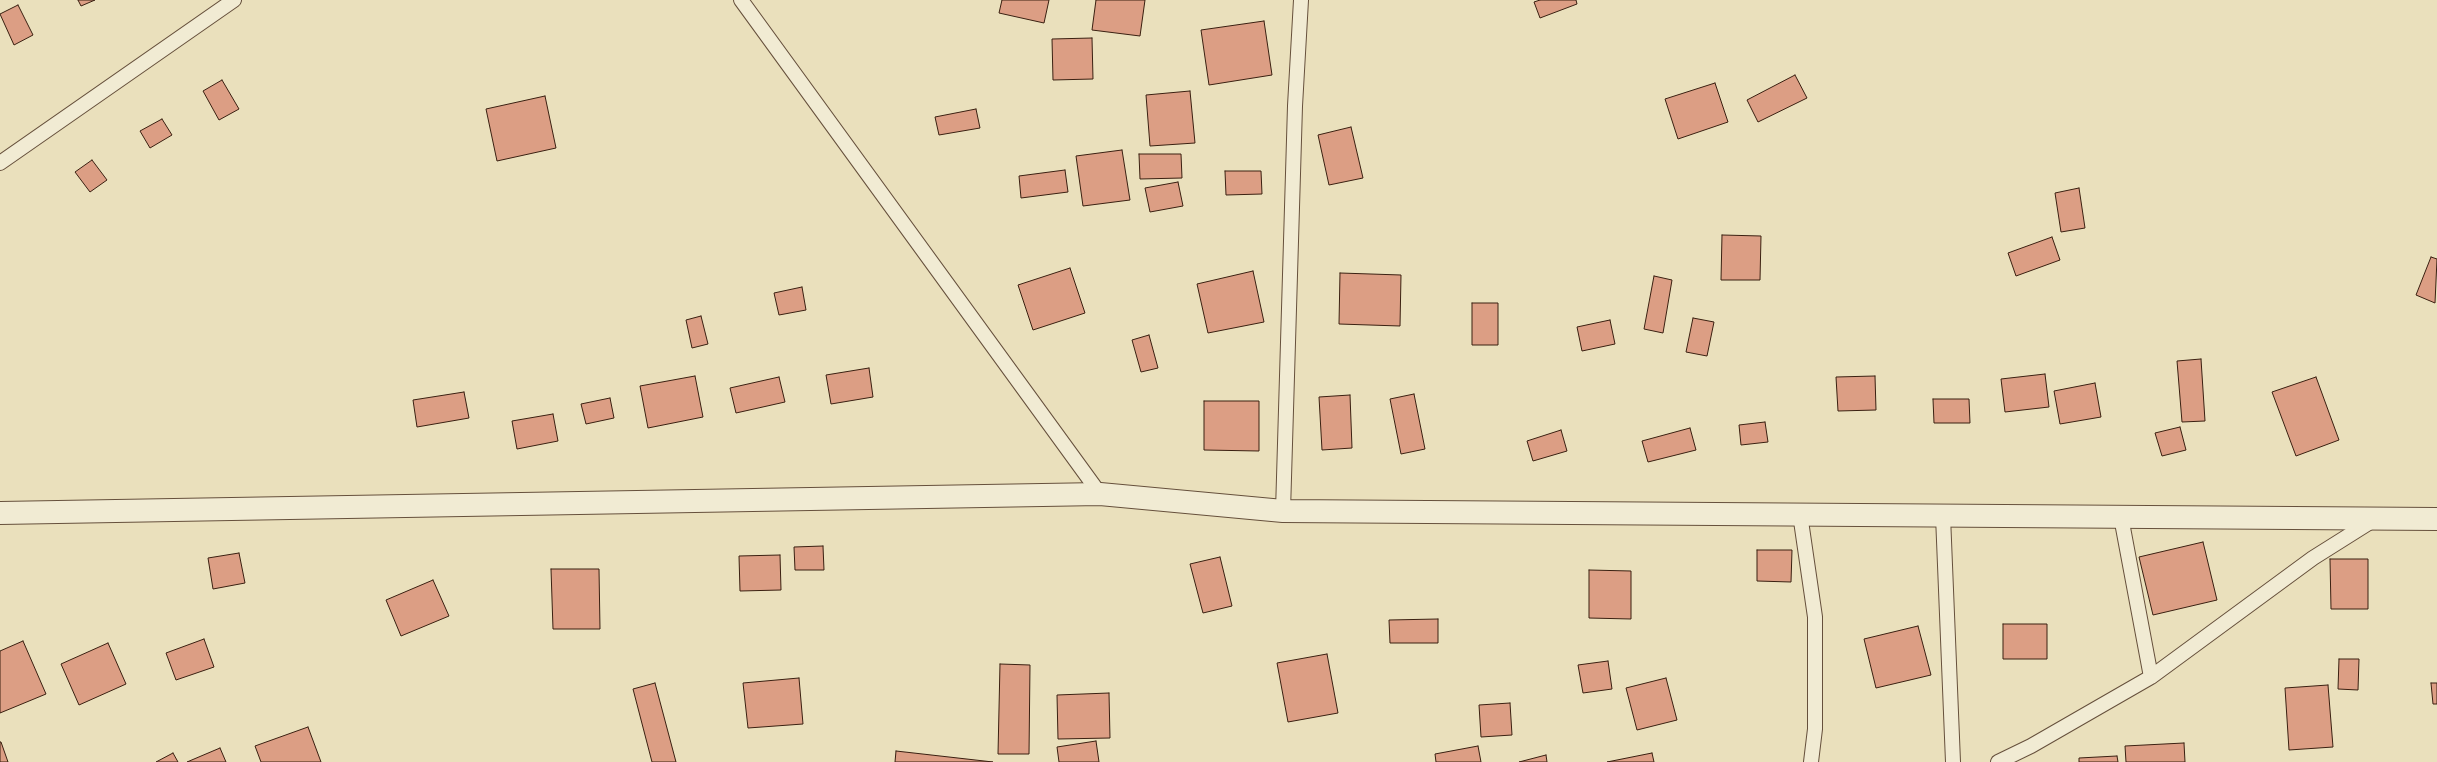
<!DOCTYPE html>
<style>
body{margin:0}
canvas{display:block;background:#eae0bc}
</style>
<canvas width="2437" height="762"></canvas>
<script>
const context = document.querySelector('canvas').getContext('2d');
context.lineJoin = 'round';
function fillPath(path, color) { context.fillStyle = color; context.fill(path, 'evenodd'); }
const toPath = rows => new Path2D(rows.map(r => 'M' + r).join(''));
function strokePath(path, color, width, dash) { context.strokeStyle = color; context.lineWidth = width; context.lineCap = dash ? 'butt' : 'round'; context.setLineDash(dash || []); context.stroke(path); }
const building = toPath([
 [78,0,95,0,81,6,78,0],
 [1002,0,1049,0,1044,23,999,13,1002,0],
 [1096,0,1145,0,1140,36,1092,30,1096,0],
 [1540,0,1576,0,1577,4,1540,18,1534,2,1540,0],
 [18,5,33,35,14,45,0,14,18,5],
 [1264,21,1272,75,1209,85,1201,30,1264,21],
 [1092,38,1093,79,1053,80,1052,39,1092,38],
 [1795,75,1807,98,1758,122,1747,100,1795,75],
 [222,80,239,109,219,120,203,91,222,80],
 [1715,83,1728,122,1678,139,1665,99,1715,83],
 [1190,91,1195,143,1150,146,1146,95,1190,91],
 [545,96,556,148,497,161,486,109,545,96],
 [976,109,980,128,939,135,935,117,976,109],
 [162,119,172,135,150,148,140,131,162,119],
 [1351,127,1363,178,1329,185,1318,135,1351,127],
 [1122,150,1130,200,1083,206,1076,156,1122,150],
 [1139,154,1181,154,1182,178,1140,179,1139,154],
 [92,160,107,180,90,192,75,172,92,160],
 [1065,170,1068,192,1021,198,1019,176,1065,170],
 [1225,171,1261,171,1262,194,1226,195,1225,171],
 [1178,182,1183,206,1150,212,1145,188,1178,182],
 [2079,188,2085,228,2061,232,2055,193,2079,188],
 [1722,235,1761,236,1760,280,1721,280,1722,235],
 [2052,237,2060,260,2016,276,2008,253,2052,237],
 [2431,257,2437,259,2435,303,2416,295,2431,257],
 [1070,268,1085,313,1033,330,1018,285,1070,268],
 [1253,271,1264,322,1208,333,1197,284,1253,271],
 [1340,273,1401,275,1400,326,1339,324,1340,273],
 [1654,276,1672,280,1663,333,1644,329,1654,276],
 [802,287,806,310,779,315,774,293,802,287],
 [1472,303,1498,303,1498,345,1472,345,1472,303],
 [701,316,708,344,692,348,686,320,701,316],
 [1693,318,1714,322,1707,356,1686,352,1693,318],
 [1610,320,1615,344,1582,351,1577,327,1610,320],
 [1149,335,1158,368,1141,372,1132,340,1149,335],
 [2201,359,2205,421,2182,422,2177,361,2201,359],
 [869,368,873,397,831,404,826,375,869,368],
 [2045,374,2049,407,2005,412,2001,379,2045,374],
 [695,376,703,417,648,428,640,386,695,376],
 [1875,376,1876,410,1838,411,1836,377,1875,376],
 [779,377,785,402,736,413,730,388,779,377],
 [2316,377,2339,440,2296,456,2272,392,2316,377],
 [2095,383,2101,417,2060,424,2054,391,2095,383],
 [464,392,469,418,417,427,413,400,464,392],
 [1414,394,1425,449,1401,454,1390,399,1414,394],
 [1350,395,1352,448,1322,450,1319,397,1350,395],
 [610,398,614,418,586,424,581,404,610,398],
 [1933,399,1969,399,1970,423,1934,423,1933,399],
 [1204,401,1259,401,1259,451,1204,450,1204,401],
 [553,414,558,441,517,449,512,421,553,414],
 [1765,422,1768,442,1741,445,1739,425,1765,422],
 [2180,427,2186,450,2162,456,2155,433,2180,427],
 [1690,428,1696,450,1648,462,1642,441,1690,428],
 [1561,430,1567,451,1533,461,1527,441,1561,430],
 [2203,542,2217,600,2153,615,2139,557,2203,542],
 [823,546,824,570,795,570,794,547,823,546],
 [1757,550,1792,550,1791,582,1757,581,1757,550],
 [239,553,245,583,213,589,208,558,239,553],
 [780,555,781,590,740,591,739,556,780,555],
 [1220,557,1232,606,1203,613,1190,564,1220,557],
 [2330,559,2368,559,2368,609,2331,609,2330,559],
 [551,569,599,569,600,629,553,629,551,569],
 [1589,570,1631,571,1631,619,1589,618,1589,570],
 [433,580,449,616,401,636,386,600,433,580],
 [1438,619,1438,643,1390,643,1389,620,1438,619],
 [2003,624,2047,624,2047,659,2003,659,2003,624],
 [1918,626,1931,675,1876,688,1864,639,1918,626],
 [204,639,214,667,176,680,166,653,204,639],
 [23,641,46,694,0,713,0,651,23,641],
 [108,643,126,684,79,705,61,664,108,643],
 [1327,654,1338,713,1288,722,1277,663,1327,654],
 [2339,659,2359,659,2358,690,2338,689,2339,659],
 [1608,661,1612,689,1583,693,1578,665,1608,661],
 [1000,664,1030,665,1029,754,998,754,1000,664],
 [799,678,803,724,748,728,743,683,799,678],
 [1666,678,1677,720,1637,730,1626,688,1666,678],
 [655,683,676,762,652,762,633,689,655,683],
 [2431,683,2437,683,2437,704,2433,704,2431,683],
 [2328,685,2333,747,2289,750,2285,688,2328,685],
 [1109,693,1110,738,1058,739,1057,695,1109,693],
 [1510,703,1512,735,1481,737,1479,705,1510,703],
 [308,727,321,762,261,762,255,746,308,727],
 [1096,741,1099,762,1059,762,1057,747,1096,741],
 [0,742,1,742,8,762,0,762,0,742],
 [2184,743,2185,762,2126,762,2125,746,2184,743],
 [1478,746,1481,762,1436,762,1435,754,1478,746],
 [220,748,226,762,187,762,220,748],
 [896,751,993,762,895,762,896,751],
 [173,753,178,762,156,762,173,753],
 [1652,753,1654,762,1607,762,1652,753],
 [1546,755,1547,762,1519,762,1546,755],
 [2117,756,2118,762,2079,762,2079,758,2117,756]
]);
const lane = toPath([
 [741,0,1100,494],
 [0,163,234,0],
 [1283,511,1295,106,1301,0],
 [1800,514,1815,617,1815,729,1811,762],
 [1943,516,1953,762],
 [2121,517,2151,677],
 [1998,762,2031,746,2151,677,2313,558,2375,519]
]);
const street = toPath([
 [0,513,1100,494,1283,511,2437,519]
]);
fillPath(building, '#dc9e84');
strokePath(building, '#3a2011', 1);
strokePath(lane, '#66503c', 16);
strokePath(street, '#66503c', 24);
strokePath(lane, '#f1ebd3', 14);
strokePath(street, '#f1ebd3', 22);
</script>
